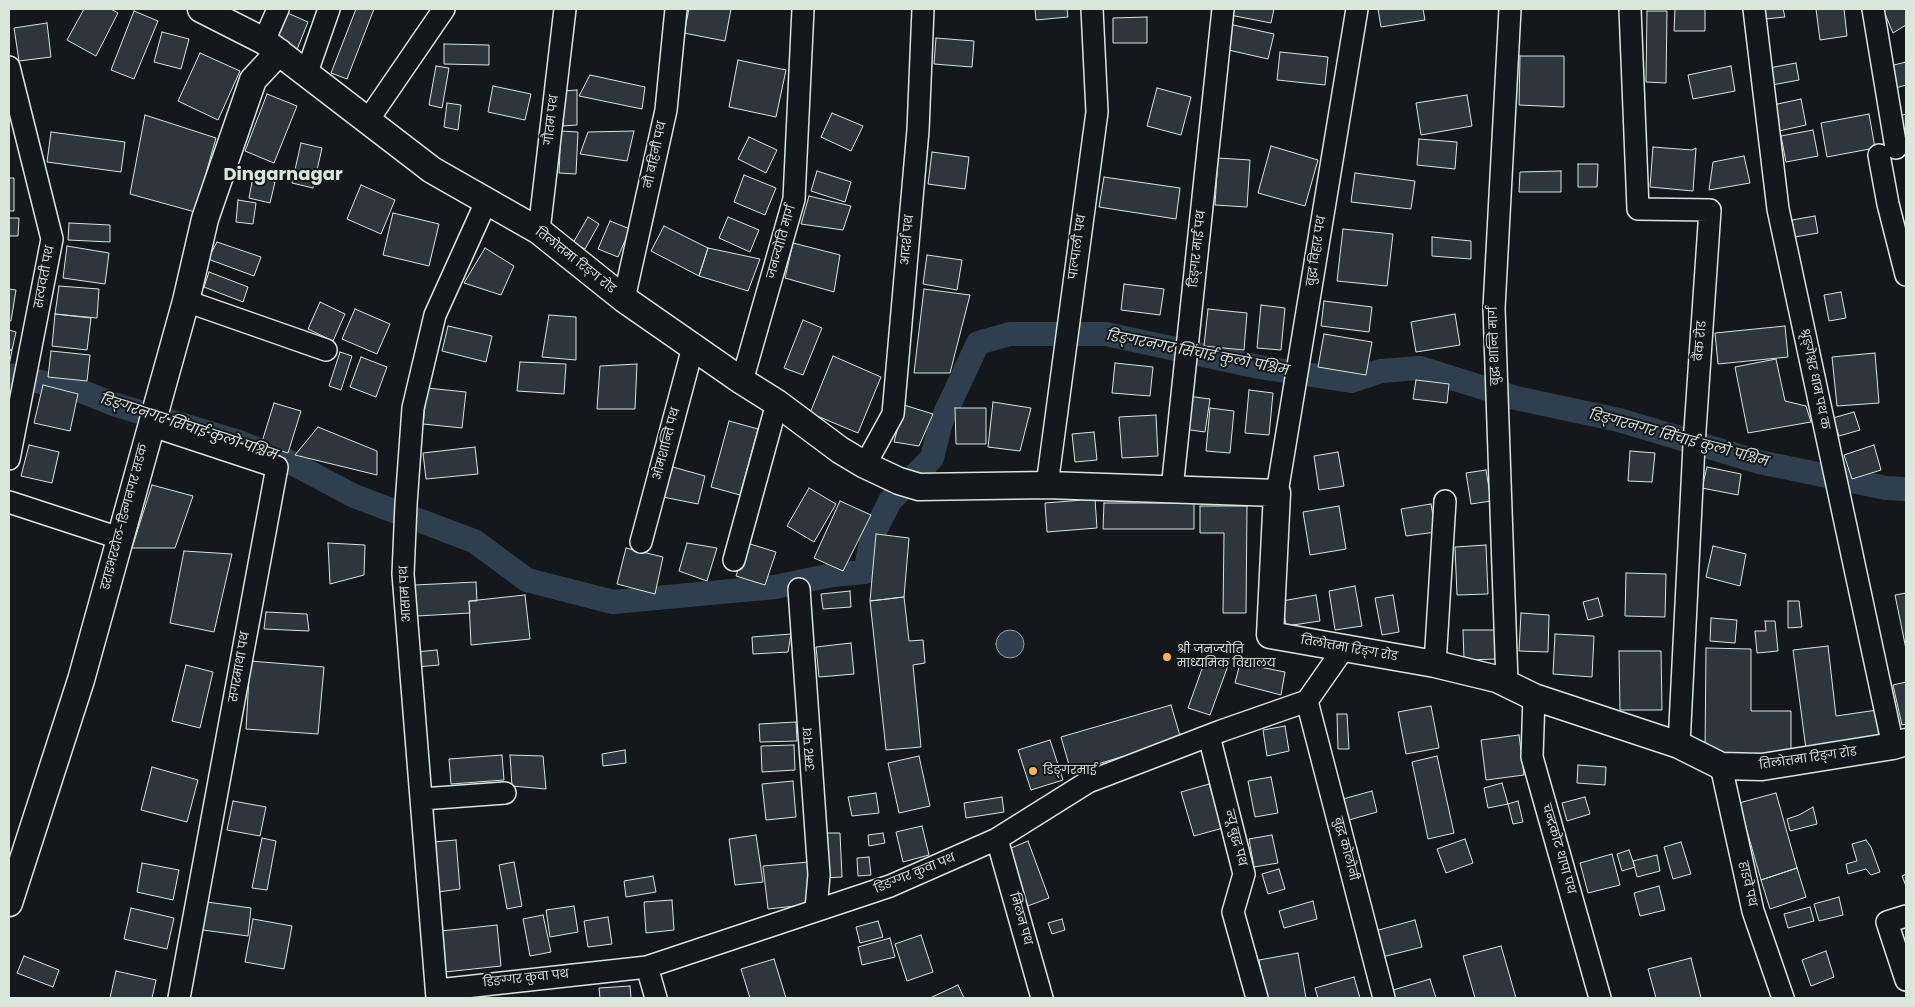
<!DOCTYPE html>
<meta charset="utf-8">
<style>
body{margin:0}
#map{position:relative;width:1915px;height:1007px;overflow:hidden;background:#14181c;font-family:Poppins,sans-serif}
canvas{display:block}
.frame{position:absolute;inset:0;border:10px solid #d8e6dc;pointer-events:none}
</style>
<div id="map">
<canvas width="1915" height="1007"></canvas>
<div class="frame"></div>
</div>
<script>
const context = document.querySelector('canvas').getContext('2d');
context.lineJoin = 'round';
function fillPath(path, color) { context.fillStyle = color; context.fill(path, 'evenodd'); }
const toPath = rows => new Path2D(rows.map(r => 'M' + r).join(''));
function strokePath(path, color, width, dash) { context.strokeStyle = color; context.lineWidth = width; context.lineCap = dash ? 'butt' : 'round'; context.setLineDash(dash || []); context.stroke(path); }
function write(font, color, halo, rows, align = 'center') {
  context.font = font + ' Poppins,"Noto Sans Devanagari",sans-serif'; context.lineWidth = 4; context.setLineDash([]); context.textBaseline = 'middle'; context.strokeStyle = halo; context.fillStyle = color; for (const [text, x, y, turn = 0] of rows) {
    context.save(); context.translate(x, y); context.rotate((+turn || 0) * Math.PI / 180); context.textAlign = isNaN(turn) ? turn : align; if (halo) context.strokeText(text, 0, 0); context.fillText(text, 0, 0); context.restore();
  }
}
const water = toPath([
 '996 644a14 14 0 1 1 28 0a14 14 0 1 1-28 0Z'
]);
const canal = toPath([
 [9,375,81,391,113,404,236,441,290,462,354,496,474,541,527,580,613,602,775,587,832,575,865,572,872,537,890,501,932,458,941,422,978,343,1010,334,1106,334,1259,367,1351,381,1381,371,1420,368,1516,398,1619,420,1759,462,1886,488,1906,489]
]);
const building = toPath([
 [84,9,111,9,118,13,96,56,67,40,84,9],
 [356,9,374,9,347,79,331,73,356,9],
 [689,9,731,9,725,41,684,33,689,9],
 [1035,9,1067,9,1068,17,1036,20,1035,9],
 [1231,9,1274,9,1271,23,1230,15,1231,9],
 [1378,9,1423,9,1425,20,1381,27,1378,9],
 [1675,9,1705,9,1705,31,1674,31,1675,9],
 [1764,9,1783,9,1785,17,1765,19,1764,9],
 [1816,9,1844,9,1847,36,1820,40,1816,9],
 [1883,9,1906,9,1906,25,1893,33,1883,9],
 [134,11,158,21,134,79,111,70,134,11],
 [283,11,308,22,296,52,270,40,283,11],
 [1647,11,1667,11,1666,83,1646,82,1647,11],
 [1147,17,1147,43,1113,43,1113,18,1147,17],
 [47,23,51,57,19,61,14,28,47,23],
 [1229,24,1274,34,1268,59,1224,49,1229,24],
 [162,32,189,39,181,69,154,62,162,32],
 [936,38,974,41,972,67,934,64,936,38],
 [444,44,489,45,489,65,444,64,444,44],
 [1280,52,1328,57,1325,85,1277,80,1280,52],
 [200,53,240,71,218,120,178,101,200,53],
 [1520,56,1564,56,1564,107,1519,105,1520,56],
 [738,60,786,70,776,117,729,107,738,60],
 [1906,62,1906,85,1892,89,1886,67,1906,62],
 [1796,63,1799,80,1772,85,1769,68,1796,63],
 [436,66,449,68,442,108,429,105,436,66],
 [1731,66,1735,91,1693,99,1688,75,1731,66],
 [590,75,645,87,642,109,579,96,590,75],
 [493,86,531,94,525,120,488,112,493,86],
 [1157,88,1191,97,1181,135,1147,126,1157,88],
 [577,90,577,125,563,126,562,91,577,90],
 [267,94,297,106,274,163,245,151,267,94],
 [1467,95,1472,126,1421,135,1416,103,1467,95],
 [1801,99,1806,125,1779,131,1773,105,1801,99],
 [447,103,461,105,458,130,444,127,447,103],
 [832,113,863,126,851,151,821,137,832,113],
 [1869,114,1875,148,1827,157,1821,123,1869,114],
 [1906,114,1906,134,1900,116,1906,114],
 [145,115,216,138,195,212,130,194,145,115],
 [1813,130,1818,156,1786,162,1781,136,1813,130],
 [561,131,578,132,576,174,559,173,561,131],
 [634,131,627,161,580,154,588,132,634,131],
 [51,132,125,142,121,172,47,162,51,132],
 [749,137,777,150,766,173,738,159,749,137],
 [1419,139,1457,142,1455,169,1417,165,1419,139],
 [301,143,322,148,313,188,292,183,301,143],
 [1271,146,1318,160,1305,206,1258,193,1271,146],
 [1653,147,1692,150,1696,148,1693,191,1650,187,1653,147],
 [932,152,969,157,965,189,928,184,932,152],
 [1744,156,1750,183,1709,190,1713,162,1744,156],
 [1218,158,1250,160,1247,207,1215,205,1218,158],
 [1578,164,1598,164,1597,187,1578,187,1578,164],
 [817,171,851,182,845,202,811,191,817,171],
 [1561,171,1561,192,1519,192,1520,172,1561,171],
 [1355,173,1415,181,1411,209,1351,202,1355,173],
 [744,175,776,188,765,215,734,202,744,175],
 [253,177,275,182,270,203,249,198,253,177],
 [1104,177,1180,188,1176,219,1099,207,1104,177],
 [9,178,14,178,14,211,9,211,9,178],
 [361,185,395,200,381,234,347,219,361,185],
 [809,196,851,206,843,230,801,224,809,196],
 [238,200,256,203,253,224,236,222,238,200],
 [393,213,439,224,429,266,383,255,393,213],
 [1815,216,1818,233,1795,237,1792,220,1815,216],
 [588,217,599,224,585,249,573,243,588,217],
 [728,217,759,230,750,252,719,238,728,217],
 [9,218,19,218,18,236,9,236,9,218],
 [610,221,630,229,618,257,598,249,610,221],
 [69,223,110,225,110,242,68,240,69,223],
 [664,226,708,248,699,276,651,251,664,226],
 [1343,229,1393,234,1387,286,1337,281,1343,229],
 [1432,237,1471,241,1471,259,1432,256,1432,237],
 [217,242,261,257,254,276,208,259,217,242],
 [793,243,840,255,834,292,785,278,793,243],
 [67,246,109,253,105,284,63,278,67,246],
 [485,248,514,266,501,295,464,283,485,248],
 [708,248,760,259,748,291,699,276,708,248],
 [927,255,962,260,957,290,923,284,927,255],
 [209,272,248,287,243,302,204,287,209,272],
 [1124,284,1164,289,1160,315,1121,310,1124,284],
 [59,286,99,289,97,318,55,314,59,286],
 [9,289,16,290,11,321,9,321,9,289],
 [924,289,970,295,950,373,914,373,924,289],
 [1841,292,1846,318,1829,321,1824,295,1841,292],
 [1324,301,1372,307,1369,332,1321,326,1324,301],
 [320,302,345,314,333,341,308,329,320,302],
 [1261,305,1285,308,1281,350,1257,348,1261,305],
 [355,309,390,324,377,354,342,339,355,309],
 [1208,309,1247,313,1244,350,1204,346,1208,309],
 [55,314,91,318,87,350,52,346,55,314],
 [1455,314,1460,345,1416,352,1411,322,1455,314],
 [549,315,576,317,576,360,542,357,549,315],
 [803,320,822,328,803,375,784,368,803,320],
 [448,326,492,336,486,362,442,351,448,326],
 [1785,326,1788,357,1718,364,1715,333,1785,326],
 [9,330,16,332,12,350,9,350,9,330],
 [1324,334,1372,342,1366,375,1318,367,1324,334],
 [9,350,12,350,9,366,9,350],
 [51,351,90,355,87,381,48,377,51,351],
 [340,352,352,356,341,390,329,386,340,352],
 [1875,353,1879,403,1837,406,1832,357,1875,353],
 [833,356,881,377,858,433,810,413,833,356],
 [361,357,387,367,376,397,350,387,361,357],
 [1776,359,1785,401,1806,406,1811,422,1748,433,1735,367,1776,359],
 [520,362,566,364,564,394,517,391,520,362],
 [1115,363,1153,367,1150,396,1112,393,1115,363],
 [637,364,635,409,597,409,600,366,637,364],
 [1416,380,1449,384,1447,403,1413,399,1416,380],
 [43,385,78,394,70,431,34,423,43,385],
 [427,388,466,392,462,428,423,424,427,388],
 [1249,390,1273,393,1269,435,1245,433,1249,390],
 [1187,396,1210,399,1205,432,1183,429,1187,396],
 [993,402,1031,408,1020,451,988,447,993,402],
 [274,403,301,411,288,453,261,445,274,403],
 [904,405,933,414,919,446,894,442,904,405],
 [955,408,986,408,986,444,956,444,955,408],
 [1210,408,1234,411,1230,453,1206,451,1210,408],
 [1854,412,1860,430,1839,436,1833,418,1854,412],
 [1156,415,1158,456,1122,458,1119,417,1156,415],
 [729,421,758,429,740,495,711,487,729,421],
 [318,427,377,451,377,475,295,455,318,427],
 [1094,432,1097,460,1075,462,1072,434,1094,432],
 [29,445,59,452,52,483,21,476,29,445],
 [1874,445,1881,470,1852,479,1844,455,1874,445],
 [475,447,478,474,426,479,423,453,475,447],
 [1630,451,1655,453,1652,482,1628,481,1630,451],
 [1338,452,1344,486,1319,490,1314,456,1338,452],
 [673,467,705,476,698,504,663,497,673,467],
 [1707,467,1741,474,1738,495,1702,488,1707,467],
 [1486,470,1491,501,1471,504,1466,473,1486,470],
 [152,485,193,496,175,548,132,548,152,485],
 [809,488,836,504,814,542,787,526,809,488],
 [1095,499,1097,528,1047,532,1045,503,1095,499],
 [840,501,871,515,843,571,814,558,840,501],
 [1104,503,1194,503,1194,529,1103,529,1104,503],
 [1431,504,1436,532,1406,536,1401,509,1431,504],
 [1200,506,1247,506,1246,613,1223,613,1224,533,1200,533,1200,506],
 [1339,506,1346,549,1310,555,1303,512,1339,506],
 [876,534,909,538,904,597,870,601,876,534],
 [328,543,365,545,364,575,330,584,328,543],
 [687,543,717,548,707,581,679,571,687,543],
 [747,543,776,552,765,585,736,576,747,543],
 [1486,545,1488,594,1457,595,1455,547,1486,545],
 [1713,546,1746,554,1740,586,1706,577,1713,546],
 [626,548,663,557,655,594,617,584,626,548],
 [184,551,232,554,214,632,170,623,184,551],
 [1626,573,1666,574,1665,617,1625,616,1626,573],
 [476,582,477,601,469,601,470,613,417,616,415,585,476,582],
 [1355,586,1362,626,1335,630,1329,591,1355,586],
 [850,591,851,607,823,609,821,594,850,591],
 [1906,593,1906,649,1895,595,1906,593],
 [525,595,530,639,471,645,469,601,525,595],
 [1316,595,1320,621,1286,626,1282,601,1316,595],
 [1393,595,1399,632,1382,635,1375,598,1393,595],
 [904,597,909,641,923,640,925,663,913,665,921,747,886,750,870,601,904,597],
 [1598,598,1603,616,1588,620,1583,602,1598,598],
 [1788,601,1799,601,1802,627,1788,628,1788,601],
 [266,612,307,614,309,631,264,629,266,612],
 [1521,613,1549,615,1548,652,1519,651,1521,613],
 [1711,618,1737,620,1735,643,1710,641,1711,618],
 [1765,621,1775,621,1778,651,1757,653,1755,631,1766,631,1765,621],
 [1463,630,1497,630,1498,659,1464,660,1463,630],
 [791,634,788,652,753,654,752,637,791,634],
 [1555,634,1594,636,1592,677,1553,674,1555,634],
 [851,643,854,674,819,677,816,647,851,643],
 [1828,646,1836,716,1877,710,1881,739,1806,749,1793,650,1828,646],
 [1706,648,1751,649,1751,711,1791,711,1791,754,1705,753,1706,648],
 [437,650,439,665,416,667,415,652,437,650],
 [1619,651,1661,651,1662,710,1620,710,1619,651],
 [1207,655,1229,663,1210,715,1188,708,1207,655],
 [250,661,324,667,318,734,246,729,250,661],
 [1240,663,1285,672,1281,695,1235,683,1240,663],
 [186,665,213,672,200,728,172,721,186,665],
 [1906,682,1906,724,1902,725,1893,685,1906,682],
 [1171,705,1181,739,1071,772,1061,737,1171,705],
 [1431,706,1439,748,1406,754,1398,712,1431,706],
 [1337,714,1347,714,1349,749,1338,749,1337,714],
 [796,722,797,741,760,742,759,724,796,722],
 [1285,726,1289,751,1267,756,1263,730,1285,726],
 [1519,735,1524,775,1486,780,1481,740,1519,735],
 [1050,740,1063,780,1031,790,1018,750,1050,740],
 [794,745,795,770,762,772,761,746,794,745],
 [625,750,626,763,603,766,602,754,625,750],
 [502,755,504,780,451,784,449,759,502,755],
 [510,755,543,756,546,789,512,786,510,755],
 [919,756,930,806,899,813,888,763,919,756],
 [1437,756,1454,833,1428,839,1412,762,1437,756],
 [1578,765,1606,767,1605,785,1577,783,1578,765],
 [152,767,198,780,187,822,141,810,152,767],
 [1271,777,1278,813,1255,817,1248,781,1271,777],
 [793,781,796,817,766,820,762,784,793,781],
 [1502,783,1508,804,1488,808,1484,788,1502,783],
 [1209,784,1223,828,1194,836,1181,792,1209,784],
 [1372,791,1377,812,1349,820,1343,799,1372,791],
 [876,793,879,813,852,816,848,797,876,793],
 [1776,793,1797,868,1761,880,1739,803,1776,793],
 [1002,797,1004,812,966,818,964,803,1002,797],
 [1585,797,1590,814,1567,821,1562,803,1585,797],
 [233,801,266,807,260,836,227,830,233,801],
 [1518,801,1523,822,1513,824,1508,804,1518,801],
 [1813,807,1817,824,1790,831,1787,819,1799,815,1813,807],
 [922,826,929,855,903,862,896,832,922,826],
 [822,833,840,833,842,877,825,878,822,833],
 [883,833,885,843,869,846,868,835,883,833],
 [756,835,763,882,735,885,729,839,756,835],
 [1272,835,1278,863,1254,867,1249,839,1272,835],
 [262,838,276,841,267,890,252,888,262,838],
 [1465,839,1473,863,1446,873,1437,849,1465,839],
 [456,840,460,889,438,892,434,842,456,840],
 [1866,840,1871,847,1880,872,1871,875,1866,869,1848,874,1846,864,1857,861,1852,844,1866,840],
 [1028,841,1049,898,1025,907,1004,851,1028,841],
 [1681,842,1691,874,1673,879,1664,847,1681,842],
 [1629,850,1635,867,1622,871,1617,854,1629,850],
 [1612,854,1620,885,1588,893,1580,863,1612,854],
 [1657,855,1660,871,1637,877,1633,861,1657,855],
 [869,857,871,875,858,876,857,858,869,857],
 [514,862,522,906,507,909,499,865,514,862],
 [809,862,813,904,768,909,763,866,809,862],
 [142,863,179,870,173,900,137,892,142,863],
 [1797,868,1806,897,1770,909,1761,880,1797,868],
 [1279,869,1285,889,1268,894,1262,874,1279,869],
 [1906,874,1906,886,1902,876,1906,874],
 [653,876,656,892,626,897,624,881,653,876],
 [1659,886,1665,910,1640,916,1634,893,1659,886],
 [1839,897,1843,915,1819,921,1814,904,1839,897],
 [672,900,674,930,646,933,644,902,672,900],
 [1313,901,1317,919,1284,928,1279,911,1313,901],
 [207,902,251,908,248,936,203,930,207,902],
 [574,906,578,932,550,937,546,910,574,906],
 [1810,907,1814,921,1788,928,1784,914,1810,907],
 [131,908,174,918,167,949,124,939,131,908],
 [543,915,551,952,530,956,523,919,543,915],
 [608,917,612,944,588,947,584,921,608,917],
 [253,919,292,926,284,969,245,962,253,919],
 [1062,919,1065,930,1052,934,1048,923,1062,919],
 [1415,920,1422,947,1382,957,1375,931,1415,920],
 [878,921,883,937,860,943,856,927,878,921],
 [497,925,501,966,445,972,441,931,497,925],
 [921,935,933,972,907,981,895,944,921,935],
 [890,938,895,957,862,965,858,947,890,938],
 [1501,946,1516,998,1475,998,1463,956,1501,946],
 [1826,951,1834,977,1811,986,1802,960,1826,951],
 [1298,953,1306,998,1266,998,1259,960,1298,953],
 [24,956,59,970,53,987,17,973,24,956],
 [1691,958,1701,998,1656,998,1648,969,1691,958],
 [774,959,786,998,750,998,741,969,774,959],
 [116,971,156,980,152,998,110,998,116,971],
 [1354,977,1360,998,1318,998,1315,988,1354,977],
 [1430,979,1436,998,1392,998,1390,991,1430,979],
 [958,985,964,998,930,998,958,985],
 [630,986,631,998,600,998,599,988,630,986]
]);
const minor = toPath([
 [1630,9,1638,209,1710,210,1694,445,1679,745],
 [1754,9,1778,209,1893,746],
 [1873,9,1896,148],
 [264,41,278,9],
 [9,67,52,239,9,459],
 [306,75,329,9],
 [368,120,444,9],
 [1879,155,1888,204,1906,275],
 [539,231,565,9],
 [624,299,666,110,676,9],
 [186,301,326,350],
 [742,381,794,199,803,9],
 [150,425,277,467,179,998],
 [865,465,893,414,918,130,923,9],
 [1047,485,1097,112,1092,9],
 [1172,489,1223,9],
 [1277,493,1357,9],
 [9,502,119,538],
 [641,542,693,347],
 [734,560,777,403],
 [799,589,819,875,816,909],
 [1435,664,1445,501],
 [1507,683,1494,308,1510,9],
 [1534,697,1532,757,1600,998],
 [1307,701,1384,998],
 [1209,736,1244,874,1233,912,1257,998],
 [1721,766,1753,911,1783,998],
 [422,799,505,793],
 [997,839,1042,998],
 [1906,916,1887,922,1906,980],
 [647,967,656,998],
 [438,990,647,967,890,886,997,839,1088,782,1221,731,1307,701,1344,648],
 [437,998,403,574,406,504,413,408,435,315,486,202]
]);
const tertiary = toPath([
 [201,9,264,41,432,170,539,231,624,299,742,381,777,403,840,450,865,465,899,481,919,487,1047,485,1277,493,1270,635,1435,664,1497,679,1534,697,1679,745,1721,766,1762,767,1893,746,1906,742],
 [9,903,81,680,186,301,205,219,253,80,279,52]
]);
const markers = [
 [1167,657,5,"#ffb74d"],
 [1033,771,5,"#ffb74d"]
];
const streetNames = [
 ["गौतम पथ",552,120,-83],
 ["नौ बहिनी पथ",656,155,-78],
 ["आदर्श पथ",908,240,-85],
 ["जनज्योति मार्ग",782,242,-74],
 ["पाल्पाली पथ",1078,247,-82],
 ["डिङ्गर माई पथ",1198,249,-84],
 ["बुद्ध विहार पथ",1317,251,-81],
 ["तिलोत्तमा रिङ्ग रोड",575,261,38],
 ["सत्यवती पथ",45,277,-79],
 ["बैंक रोड",1701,341,-86],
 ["बुद्ध शान्ति मार्ग",1495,346,-92],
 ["श्रृङ्गेश्वर धाम पथ क",1814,379,78],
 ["ओमशान्ति पथ",667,444,-75],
 ["डराइभरटोल-डिन्गनगर सडक",125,517,-75],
 ["आसाम पथ",406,594,-93],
 ["तिलोत्तमा रिङ्ग रोड",1349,649,10],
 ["सगरमाथा पथ",240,667,-80],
 ["उमर पथ",810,749,-94],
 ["तिलोत्तमा रिङ्ग रोड",1808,759,-8],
 ["न्यू बुद्ध पथ",1235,838,76],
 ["बुद्ध कोलोनी",1345,849,75],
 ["चन्द्रकोट थापा पथ",1558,849,74],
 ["डिङग्गर कुवा पथ",915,874,-22],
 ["हाइवे पथ",1747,884,78],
 ["मिलन पथ",1020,919,74],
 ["डिङग्गर कुवा पथ",526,979,-6]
];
const poiNames = [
 ["श्री जनज्योति",1177,650],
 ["माध्यमिक विद्यालय",1177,664],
 ["डिङ्गरमाई",1043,771]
];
const waterNames = [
 ["डिङ्गरनगर सिंचाई कुलो पश्चिम",1198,354,11],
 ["डिङ्गरनगर सिंचाई कुलो पश्चिम",189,428,18],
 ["डिङ्गरनगर सिंचाई कुलो पश्चिम",1679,439,15]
];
const districtNames = [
 ["Dingarnagar",283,175]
];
fillPath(water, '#2f3f4d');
strokePath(water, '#939e99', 1);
strokePath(canal, '#2f3f4d', 24);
fillPath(building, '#2c363c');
strokePath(building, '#d8e6dc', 1);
strokePath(minor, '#d8e6dc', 24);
strokePath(tertiary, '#d8e6dc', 29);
strokePath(minor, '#14181c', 21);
strokePath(tertiary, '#14181c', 26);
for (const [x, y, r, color] of markers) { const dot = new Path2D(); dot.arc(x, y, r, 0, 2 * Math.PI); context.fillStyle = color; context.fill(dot); strokePath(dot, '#14181c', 2); }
write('12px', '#d8e6dc', '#14181c', streetNames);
write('12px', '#d8e6dc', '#14181c', poiNames, 'left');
write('italic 14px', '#d8e6dc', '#14181c', waterNames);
write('bold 18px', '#d8e6dc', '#14181c', districtNames);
</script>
